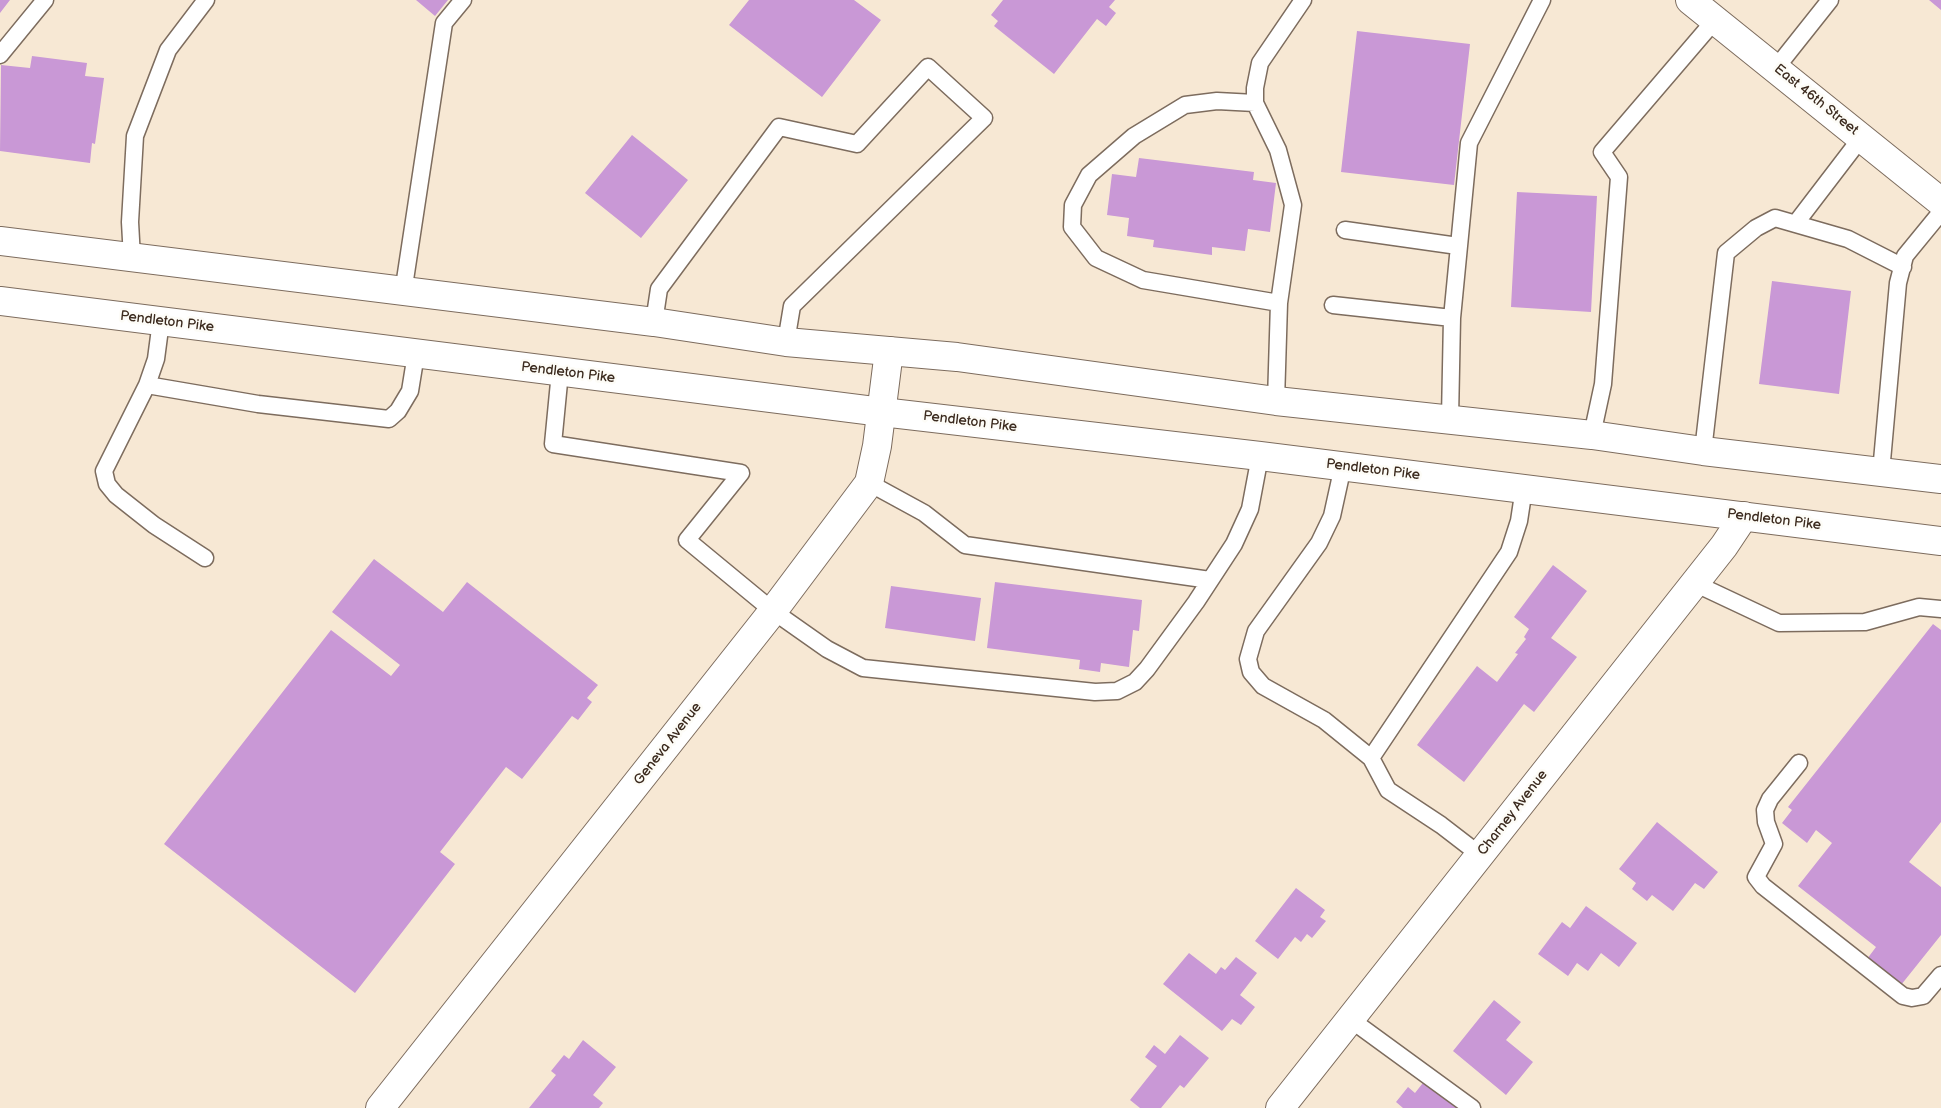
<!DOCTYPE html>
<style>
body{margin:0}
canvas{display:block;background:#f7e8d4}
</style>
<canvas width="1941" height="1108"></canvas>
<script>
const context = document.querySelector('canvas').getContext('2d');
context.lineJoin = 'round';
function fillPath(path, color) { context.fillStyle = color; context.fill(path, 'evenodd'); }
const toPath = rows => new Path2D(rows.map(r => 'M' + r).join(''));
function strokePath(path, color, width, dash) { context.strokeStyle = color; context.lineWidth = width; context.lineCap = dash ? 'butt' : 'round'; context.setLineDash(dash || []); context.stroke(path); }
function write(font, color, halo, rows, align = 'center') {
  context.font = font + ' "Balsamiq Sans",sans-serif'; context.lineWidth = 5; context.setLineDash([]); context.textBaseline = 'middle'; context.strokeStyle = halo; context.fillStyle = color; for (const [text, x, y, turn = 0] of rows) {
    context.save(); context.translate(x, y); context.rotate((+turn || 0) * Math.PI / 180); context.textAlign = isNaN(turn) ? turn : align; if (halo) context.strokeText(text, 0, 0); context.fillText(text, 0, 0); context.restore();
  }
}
const building = toPath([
 [0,0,10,0,0,13],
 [416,0,448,0,435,16],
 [749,0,854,0,881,20,822,97,729,25],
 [1003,0,1115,0,1109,7,1116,13,1106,26,1097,19,1054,74,994,26,998,21,991,15],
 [1929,0,1941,0,1941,10],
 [1357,31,1470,44,1454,185,1341,172],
 [32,56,87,63,85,76,104,78,95,144,92,143,90,163,0,151,1,65,30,68],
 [632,135,688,180,641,238,585,193],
 [1139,158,1254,172,1253,180,1276,183,1270,232,1248,229,1245,251,1212,247,1212,255,1153,247,1154,240,1127,236,1129,218,1107,215,1112,174,1136,177],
 [1517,192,1597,196,1591,312,1511,307],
 [1772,281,1851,291,1839,394,1759,384],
 [374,559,443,612,467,582,598,685,587,698,592,702,578,720,572,716,522,779,506,767,440,852,455,864,355,993,164,844,331,630,391,676,400,665,332,612],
 [1553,565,1587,591,1551,638,1577,657,1534,712,1524,704,1464,782,1417,745,1477,666,1497,682,1518,654,1515,653,1526,639,1524,637,1529,629,1514,617],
 [995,582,1142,600,1139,631,1133,630,1129,667,1101,663,1100,672,1079,669,1080,660,987,648],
 [891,586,981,598,975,641,885,628],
 [1933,624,1941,630,1941,822,1909,862,1941,887,1941,935,1901,985,1867,959,1876,947,1798,886,1832,843,1816,830,1807,843,1782,823,1792,810,1788,807],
 [1657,822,1718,872,1704,889,1695,883,1673,911,1652,895,1647,901,1632,889,1636,883,1619,869],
 [1296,888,1325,910,1320,917,1326,921,1312,938,1307,934,1301,942,1295,937,1278,959,1255,941],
 [1586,906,1637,943,1619,967,1601,953,1588,971,1577,963,1568,976,1538,954,1562,922,1570,928],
 [1189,953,1216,974,1221,967,1225,970,1236,957,1257,973,1240,995,1255,1007,1241,1025,1232,1019,1222,1031,1163,984],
 [1494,1000,1521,1022,1506,1040,1533,1062,1506,1095,1453,1051],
 [1180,1035,1209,1058,1184,1088,1180,1085,1161,1108,1140,1108,1130,1100,1157,1066,1145,1057,1154,1045,1165,1054],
 [583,1040,616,1067,593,1095,603,1103,599,1108,529,1108,556,1075,551,1071,564,1055,569,1059],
 [1426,1079,1461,1108,1403,1108,1396,1102,1408,1087,1415,1093]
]);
const lane = toPath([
 [0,55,45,0],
 [1776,68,1830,0],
 [1255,103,1217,101,1185,105,1134,136,1089,175,1073,205,1072,227,1096,258,1143,280,1279,303],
 [1796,223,1861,138],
 [1345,230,1458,246],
 [132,258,130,222,135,136,168,50,206,0],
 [403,293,444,23,463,0],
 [1333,305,1452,318],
 [161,321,156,359,147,385,104,471,107,484,116,495,154,525,205,558],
 [654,322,659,289,779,127,857,144,928,67,984,118,792,306,786,342],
 [560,372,553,444,741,473,687,540,773,611,827,649,863,668,1095,692,1117,691,1135,682,1147,669,1196,602,1234,544,1250,509,1260,456],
 [147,385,258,404,389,419,398,411,410,391,416,354],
 [1276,401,1279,303,1293,205,1278,150,1255,103,1255,88,1260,63,1303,0],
 [1450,418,1452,318,1469,143,1542,0],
 [1592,435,1603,384,1619,177,1602,152,1715,20],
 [1703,451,1726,253,1756,228,1775,218,1848,239,1903,267],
 [1343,466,1332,516,1319,543,1256,631,1248,659,1251,672,1263,686,1324,720,1371,758,1509,552,1519,521,1524,488],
 [1881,472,1898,283,1905,256,1941,212],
 [869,483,924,513,965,545,1210,580],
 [1694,583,1779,623,1865,622,1919,607,1941,609],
 [1371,758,1388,790,1441,825,1480,855],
 [1799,763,1770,799,1765,810,1766,822,1774,844,1756,877,1763,886,1903,996,1912,998,1923,996,1941,975],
 [1350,1019,1472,1108]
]);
const street = toPath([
 [380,1108,773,611,869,483,877,446,889,351],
 [1280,1108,1724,546,1744,516]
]);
const secondary = toPath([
 [1690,0,1941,202]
]);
const primary = toPath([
 [0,241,654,322,786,342,957,357,1276,401,1592,435,1703,451,1941,479],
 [0,301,882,412,1260,456,1941,541]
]);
const streetNames = [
 ["East 46th Street",1816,100,39],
 ["Pendleton Pike",167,322,7],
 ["Pendleton Pike",568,373,7],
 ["Pendleton Pike",970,422,7],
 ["Pendleton Pike",1373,470,7],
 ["Pendleton Pike",1774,520,7],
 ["Geneva Avenue",668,744,-52],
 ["Charney Avenue",1513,813,-52]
];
fillPath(building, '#c998d6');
strokePath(lane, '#7d6c5e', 19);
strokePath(street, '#7d6c5e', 30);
strokePath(secondary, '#7d6c5e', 30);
strokePath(primary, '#7d6c5e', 30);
strokePath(lane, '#fff', 16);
strokePath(street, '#fff', 28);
strokePath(secondary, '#fff', 28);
strokePath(primary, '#fff', 28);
write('14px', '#3b2a1e', '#fdfcf7', streetNames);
</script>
